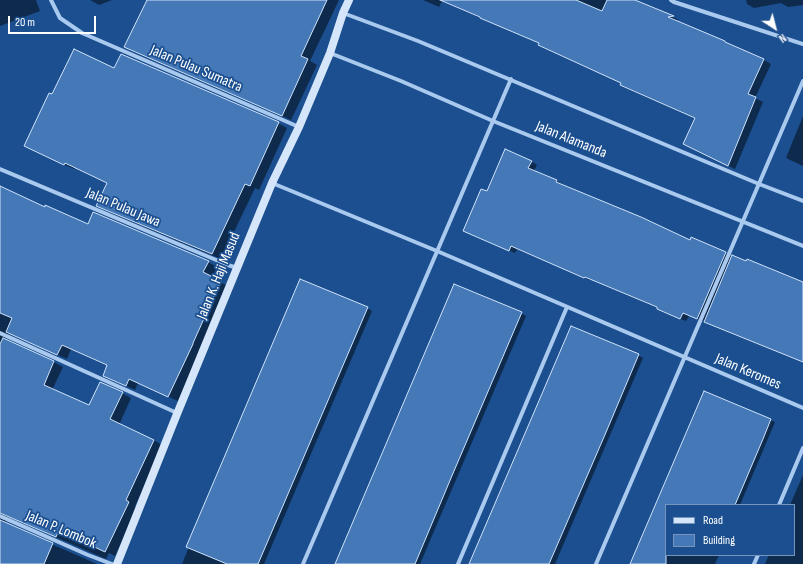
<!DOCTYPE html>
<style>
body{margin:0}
#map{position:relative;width:803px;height:564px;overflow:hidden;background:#1b4f8f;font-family:"Sofia Sans Condensed",sans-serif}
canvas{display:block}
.legend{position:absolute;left:665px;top:504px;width:130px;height:52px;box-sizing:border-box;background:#1b4f8f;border:1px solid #7695bc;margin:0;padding:5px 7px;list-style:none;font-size:12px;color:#fff}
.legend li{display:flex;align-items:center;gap:8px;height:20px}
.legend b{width:20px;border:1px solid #7695bc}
.north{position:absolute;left:755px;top:8px;width:40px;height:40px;-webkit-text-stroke:3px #1b4f8f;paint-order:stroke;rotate:144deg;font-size:11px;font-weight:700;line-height:16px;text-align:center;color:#fff}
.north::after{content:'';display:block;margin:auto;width:14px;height:18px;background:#fff;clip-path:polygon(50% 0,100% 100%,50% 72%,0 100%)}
.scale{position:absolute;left:8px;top:16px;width:88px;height:18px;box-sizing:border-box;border:2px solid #fff;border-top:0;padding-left:5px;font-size:12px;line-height:14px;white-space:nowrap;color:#fff;-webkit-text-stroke:3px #1b4f8f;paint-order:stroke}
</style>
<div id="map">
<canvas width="803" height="564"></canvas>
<ul class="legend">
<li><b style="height:5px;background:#d6e6fa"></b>Road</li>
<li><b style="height:11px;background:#4478b7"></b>Building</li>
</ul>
<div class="north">N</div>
<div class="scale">20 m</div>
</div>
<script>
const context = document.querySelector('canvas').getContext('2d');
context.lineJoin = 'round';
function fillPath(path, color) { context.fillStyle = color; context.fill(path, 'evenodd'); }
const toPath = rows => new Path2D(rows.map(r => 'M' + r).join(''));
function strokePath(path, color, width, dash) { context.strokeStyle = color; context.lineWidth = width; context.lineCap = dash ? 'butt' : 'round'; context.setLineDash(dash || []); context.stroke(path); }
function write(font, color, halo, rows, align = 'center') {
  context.font = font + ' "Sofia Sans Condensed",sans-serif'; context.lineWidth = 3.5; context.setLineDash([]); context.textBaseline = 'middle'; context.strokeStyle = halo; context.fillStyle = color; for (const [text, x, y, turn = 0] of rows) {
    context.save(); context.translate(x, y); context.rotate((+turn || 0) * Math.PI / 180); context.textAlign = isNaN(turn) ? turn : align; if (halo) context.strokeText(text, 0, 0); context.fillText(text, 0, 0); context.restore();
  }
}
const shadow = toPath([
 [0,0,36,0,40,11,0,26],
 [90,0,112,0,99,5],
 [148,0,339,0,310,61,317,65,291,120,134,52,125,47],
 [423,0,632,0,673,17,679,20,674,20,725,42,732,46,731,46,764,60,771,64,755,98,763,102,735,169,691,148,696,119,628,89,621,85,622,83,546,49,539,45,540,43,442,1,439,7],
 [746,0,803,0,803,5,788,7,781,3,754,8,747,4],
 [115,70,278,123,287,128,259,190,255,188,221,259,107,211,98,205,108,183,74,168,74,169,35,151,53,96],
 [803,116,803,166,786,158],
 [531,161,537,165,533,172,557,181,562,184,562,185,690,241,725,253,732,257,803,284,803,362,709,324,703,320,703,321,689,316,686,321,663,312,658,308,591,279,590,280,517,249,515,253,470,233,487,193],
 [0,187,45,208,88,225,208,262,217,267,212,278,230,287,202,350,178,401,138,383,135,390,113,380,104,375,108,366,71,349,67,359,12,335,9,334,6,336,5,340,6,341,54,362,63,367,52,390,89,407,122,393,131,398,119,425,154,440,163,446,135,506,137,508,115,556,109,553,106,559,12,518,9,517,6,519,6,524,97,564,0,564],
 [367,308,372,311,264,564,182,564,189,547],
 [521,313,526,316,420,564,336,564],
 [638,355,643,358,555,564,470,564],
 [704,392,775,422,740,505,666,505,666,555,719,555,715,564,631,564],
 [803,475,803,564,765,564,769,555,794,555,794,505,790,505]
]);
const building = toPath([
 [147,0,327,0,301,56,308,59,282,116,124,47,147,0],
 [440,0,576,0,602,11,607,0,635,0,674,16,668,17,725,41,725,42,764,59,748,94,756,97,728,166,683,144,695,118,620,85,621,83,538,45,539,43,480,18,480,17,440,0],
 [74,49,114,68,121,54,279,122,250,186,245,184,212,254,96,206,107,183,65,163,64,165,24,146,49,93,52,94,74,49],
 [505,149,532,161,528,168,557,180,556,182,641,217,690,240,691,237,726,252,697,319,683,313,680,319,657,309,657,307,585,277,584,278,511,246,509,251,463,231,481,189,487,191,505,149],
 [0,186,45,207,45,205,88,224,93,212,209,261,203,272,221,281,193,343,193,344,168,397,129,379,126,386,103,376,107,365,62,345,57,355,6,332,12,318,0,313,0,186],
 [732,255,746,261,747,259,803,282,803,362,704,322,732,255],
 [300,279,368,307,258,564,227,564,186,547,300,279],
 [454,284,522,312,451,478,415,564,335,564,454,284],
 [571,326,639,354,604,437,549,564,469,564,571,326],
 [3,338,54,361,44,385,89,405,100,382,123,392,110,419,154,440,126,500,129,502,105,552,59,530,56,537,0,513,0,344,3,338],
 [704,391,771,419,763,439,735,505,666,505,666,564,630,564,704,391],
 [0,520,53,543,44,564,0,564,0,520]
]);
const street = toPath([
 [51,0,60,18,82,33,299,127],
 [671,0,674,2,803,44],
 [343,13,418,41,759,184,803,201],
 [330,53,401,81,493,121,803,246],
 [0,169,228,265,237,268],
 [272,183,437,251,803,408],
 [0,333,177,413],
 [779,505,803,448],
 [0,516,88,555,112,564],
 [303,564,511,79],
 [458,564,567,307],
 [596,564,803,81],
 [754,564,758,555]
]);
const secondary = toPath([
 [117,564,177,414,272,183,299,127,330,53,343,13,349,0]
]);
const streetNames = [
 ["Jalan Pulau Sumatra",196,69,23],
 ["Jalan Alamanda",571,140,22],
 ["Jalan Pulau Jawa",123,208,23],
 ["Jalan K. Haji Masud",219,276,-68],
 ["Jalan Keromes",748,372,23],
 ["Jalan P. Lombok",61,530,23]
];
fillPath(shadow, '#0007');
fillPath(building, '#4478b7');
strokePath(building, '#cfe3fa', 1);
strokePath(street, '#a9c9ee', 4);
strokePath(secondary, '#d6e6fa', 8);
write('15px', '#fff', '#1b4f8f', streetNames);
</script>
